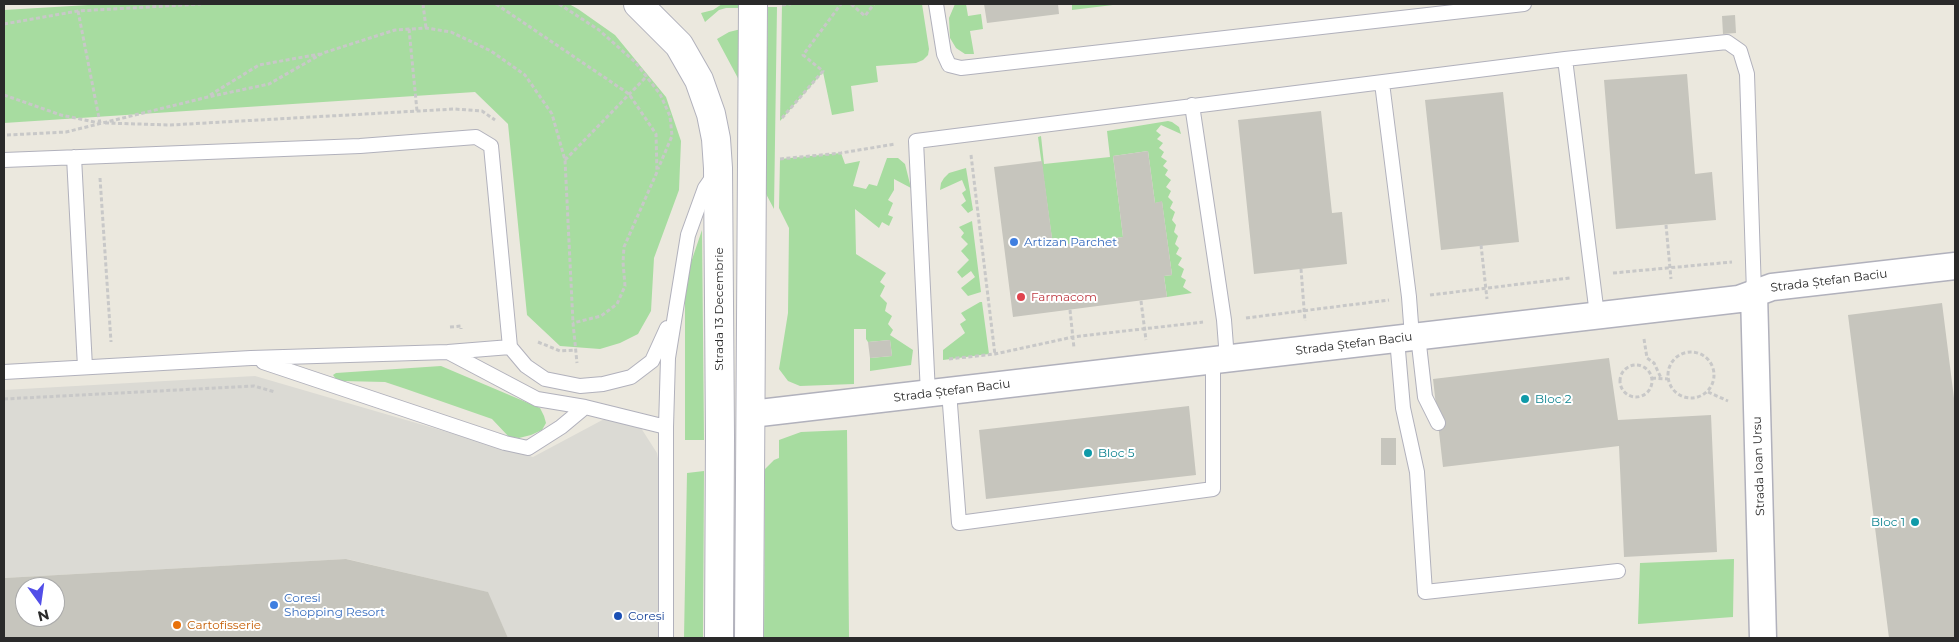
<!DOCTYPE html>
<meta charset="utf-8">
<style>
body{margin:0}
#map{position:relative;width:1959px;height:642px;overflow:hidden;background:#ebe8de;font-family:Montserrat,sans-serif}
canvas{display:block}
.frame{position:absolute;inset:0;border:5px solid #2a2a2a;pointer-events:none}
.north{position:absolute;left:15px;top:577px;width:50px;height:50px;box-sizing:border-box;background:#fff;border:1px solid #aaa;border-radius:50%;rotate:166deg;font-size:14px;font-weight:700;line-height:20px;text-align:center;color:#2a2a2a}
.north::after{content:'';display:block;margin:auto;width:18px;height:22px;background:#524ee8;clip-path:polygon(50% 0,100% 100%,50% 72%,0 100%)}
</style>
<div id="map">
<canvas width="1959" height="642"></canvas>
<div class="frame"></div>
<div class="north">N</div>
</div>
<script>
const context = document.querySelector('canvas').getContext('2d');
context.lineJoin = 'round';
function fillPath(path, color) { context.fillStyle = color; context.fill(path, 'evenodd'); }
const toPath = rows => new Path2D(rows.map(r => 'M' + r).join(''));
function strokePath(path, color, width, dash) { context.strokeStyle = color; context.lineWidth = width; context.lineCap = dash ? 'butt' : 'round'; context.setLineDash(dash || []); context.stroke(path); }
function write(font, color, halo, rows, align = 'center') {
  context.font = font + ' Montserrat,sans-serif'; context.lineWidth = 4; context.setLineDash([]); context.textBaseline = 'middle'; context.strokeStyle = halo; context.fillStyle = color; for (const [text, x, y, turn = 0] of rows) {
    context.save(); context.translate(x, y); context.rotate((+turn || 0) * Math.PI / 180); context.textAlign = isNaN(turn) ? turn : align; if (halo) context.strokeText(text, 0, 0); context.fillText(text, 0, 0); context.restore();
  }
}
const green = toPath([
 [105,4,569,4,578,9,615,35,666,97,681,141,679,190,654,258,651,311,638,334,620,343,600,349,560,346,527,315,508,124,475,92,4,123,4,10],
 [722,4,741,4,741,8,726,8,719,10,705,22,701,13,713,10],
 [782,4,922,4,929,49,928,55,923,60,916,63,876,66,878,82,851,86,854,111,832,115,823,72,780,121],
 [955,4,966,4,968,16,981,14,983,29,970,31,974,54,965,54,956,48,950,38,949,18],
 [1072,4,1121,4,1072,10],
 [768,7,777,7,774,209,765,192],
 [741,29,740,82,717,39,729,32],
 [1168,121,1172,122,1179,127,1181,134,1161,125,1156,131,1161,135,1157,139,1163,143,1159,148,1164,152,1161,157,1167,161,1163,166,1168,170,1165,175,1171,180,1166,187,1171,191,1168,197,1173,202,1170,208,1175,212,1172,220,1176,225,1174,232,1178,236,1175,244,1179,248,1176,254,1182,258,1178,265,1184,269,1181,277,1186,280,1183,287,1192,293,1167,297,1164,276,1172,275,1162,202,1155,203,1148,151,1113,156,1123,237,1053,246,1038,137,1041,136,1044,164,1110,157,1107,131],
 [841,153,845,164,860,161,853,186,866,189,869,184,877,186,887,158,898,158,905,164,911,188,894,179,894,190,888,200,893,203,888,215,893,217,889,226,882,222,879,228,855,209,856,254,886,273,880,282,885,286,880,296,887,303,885,311,892,316,888,324,893,330,890,335,913,350,911,365,870,371,870,358,892,356,890,340,868,342,866,339,866,329,854,329,854,384,800,386,788,381,779,369,788,313,789,228,779,208,780,159],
 [966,168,973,210,968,213,961,205,966,201,962,193,966,190,962,180,940,190,941,183,944,178,949,173],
 [972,221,981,292,968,296,961,288,975,277,971,271,962,278,957,272,969,260,961,251,968,244,961,237,964,233,959,227],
 [702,230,704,440,685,440,685,280],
 [980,302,982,302,989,354,943,360,943,350,965,333,960,324,966,320,961,313],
 [441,366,540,408,544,416,546,423,542,430,531,435,519,438,509,437,492,419,406,389,385,382,342,381,336,379,333,375,336,373],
 [847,430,849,638,764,638,765,469,774,460,779,458,779,440,801,432],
 [704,471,703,638,684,638,687,473],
 [1734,559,1733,617,1638,624,1640,563]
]);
const plaza = toPath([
 [255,376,533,457,608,417,641,428,657,453,666,503,667,638,508,638,487,592,347,559,4,578,4,390]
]);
const building = toPath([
 [984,4,1058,4,1059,14,987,23],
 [1735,15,1736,33,1723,34,1722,16],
 [1687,74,1695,174,1712,172,1716,220,1616,229,1604,80],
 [1503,92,1519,242,1441,250,1425,100],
 [1321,111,1332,213,1342,212,1347,264,1254,274,1238,120],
 [1148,151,1155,203,1162,201,1172,275,1164,276,1167,297,1013,317,994,167,1042,161,1053,246,1123,237,1113,156],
 [1942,303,1955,406,1955,638,1889,638,1848,315],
 [890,340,892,356,870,358,868,342],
 [1609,358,1618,420,1711,415,1717,552,1624,557,1619,446,1443,467,1433,379],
 [1189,406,1196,475,986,499,979,430],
 [1381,438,1396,438,1396,465,1381,465],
 [346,559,488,592,508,638,4,638,4,578],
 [25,587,55,587,55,617,25,617]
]);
const path = toPath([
 [423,4,426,28],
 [496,4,629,94,656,134,657,172,624,247,623,262,625,286,617,304,601,316,573,323],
 [559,4,599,30,635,62,660,94,670,116,672,136,658,169],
 [851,4,865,16,874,4],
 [782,5,791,4],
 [78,11,100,123],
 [4,24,78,11,201,4],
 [409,29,417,111],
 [4,95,61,115,99,123],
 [210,95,259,65,320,54],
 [782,118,823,71,803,55,841,4],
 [105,123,170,125,454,109,482,111,495,120],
 [7,135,66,132,208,97,269,84,323,53,395,30,426,28,451,32,491,51,525,75,552,114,565,160,573,323,577,363],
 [971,155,995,355],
 [780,159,841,153,895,144],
 [565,160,647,76],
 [100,178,111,342],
 [1666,225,1671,279],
 [1481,245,1487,299],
 [1301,269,1305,321],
 [1613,273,1732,262],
 [1430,295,1570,278],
 [1141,301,1146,340],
 [1070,310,1074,348],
 [1246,318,1389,300],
 [450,327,461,326,461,329],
 [1644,339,1647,358,1654,363,1661,378],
 [538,342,560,351,575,350],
 '1668 375a23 23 0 1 1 46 0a23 23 0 1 1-46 0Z',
 [949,359,995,354,1073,337,1203,322],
 '1620 381a16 16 0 1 1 32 0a16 16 0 1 1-32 0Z',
 [1652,378,1668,379],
 [1708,392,1728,401],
 [4,399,254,386,275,392]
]);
const service = toPath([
 [936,4,944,54,949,65,961,68,1524,4],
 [1565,59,1597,315],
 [1382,83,1409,297,1412,337],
 [1192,105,1224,320,1227,359],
 [74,157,85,367],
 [4,160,360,146,476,137,491,146,510,347,448,352,251,358,4,372],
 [1418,336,1425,397,1438,423],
 [1397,339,1403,408,1417,472,1425,592,1618,571],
 [510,347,526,366,545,379,580,386,603,384,631,377,652,361,667,328],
 [448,352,537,399,585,407,666,427],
 [263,362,505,443,528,448,561,427,585,407],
 [949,391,959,523,1213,489,1213,361],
 [928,394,916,141,1565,59,1727,42,1740,51,1747,74,1754,293],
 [666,638,666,427,668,358,688,235,705,188,714,175]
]);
const minor = toPath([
 [1754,293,1763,638],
 [751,414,1739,299,1772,287,1955,266]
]);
const secondary = toPath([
 [638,4,679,45,699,80,711,114,716,139,718,168,720,437,719,638],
 [749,638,753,4]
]);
const markers = [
 [1014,242,5,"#3f7fe0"],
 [1021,297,5,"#e0444e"],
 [1525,399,5,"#0f9aa8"],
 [1088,453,5,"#0f9aa8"],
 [1915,522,5,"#0f9aa8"],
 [274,605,5,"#3f7fe0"],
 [618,616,5,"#1a4fb4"],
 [177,625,5,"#e8710a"]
];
const shopNames = [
 ["Artizan Parchet",1024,242],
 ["Coresi",284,598],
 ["Shopping Resort",284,612]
];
const streetNames = [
 ["Strada Ștefan Baciu",1829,281,-7],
 ["Strada 13 Decembrie",719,309,-90],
 ["Strada Ștefan Baciu",1354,344,-7],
 ["Strada Ștefan Baciu",952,391,-7],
 ["Strada Ioan Ursu",1759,466,-92]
];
const healthNames = [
 ["Farmacom",1031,297]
];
const cultureNames = [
 ["Bloc 2",1535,399],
 ["Bloc 5",1098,453],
 ["Bloc 1",1905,522,"right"]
];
const transitNames = [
 ["Coresi",628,616]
];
const foodNames = [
 ["Cartofisserie",187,625]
];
fillPath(green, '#a7dca0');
fillPath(plaza, '#dbdad4');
fillPath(building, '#c6c5bd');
strokePath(service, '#b1b1bc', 16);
strokePath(minor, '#b1b1bc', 29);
strokePath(secondary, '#b1b1bc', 30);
strokePath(path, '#c8c8c8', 3, [4, 2.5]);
strokePath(service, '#fff', 14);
strokePath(minor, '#fff', 26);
strokePath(secondary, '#fff', 28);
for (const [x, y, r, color] of markers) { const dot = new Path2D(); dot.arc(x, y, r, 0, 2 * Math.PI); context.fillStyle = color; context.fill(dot); strokePath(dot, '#fff', 2); }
write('12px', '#366cbe', '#fff', shopNames, 'left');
write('12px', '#2a2a2a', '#fff', streetNames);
write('12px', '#be3a42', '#fff', healthNames, 'left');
write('12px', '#0d838f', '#fff', cultureNames, 'left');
write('12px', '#164399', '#fff', transitNames, 'left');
write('12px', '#c56008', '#fff', foodNames, 'left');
</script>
